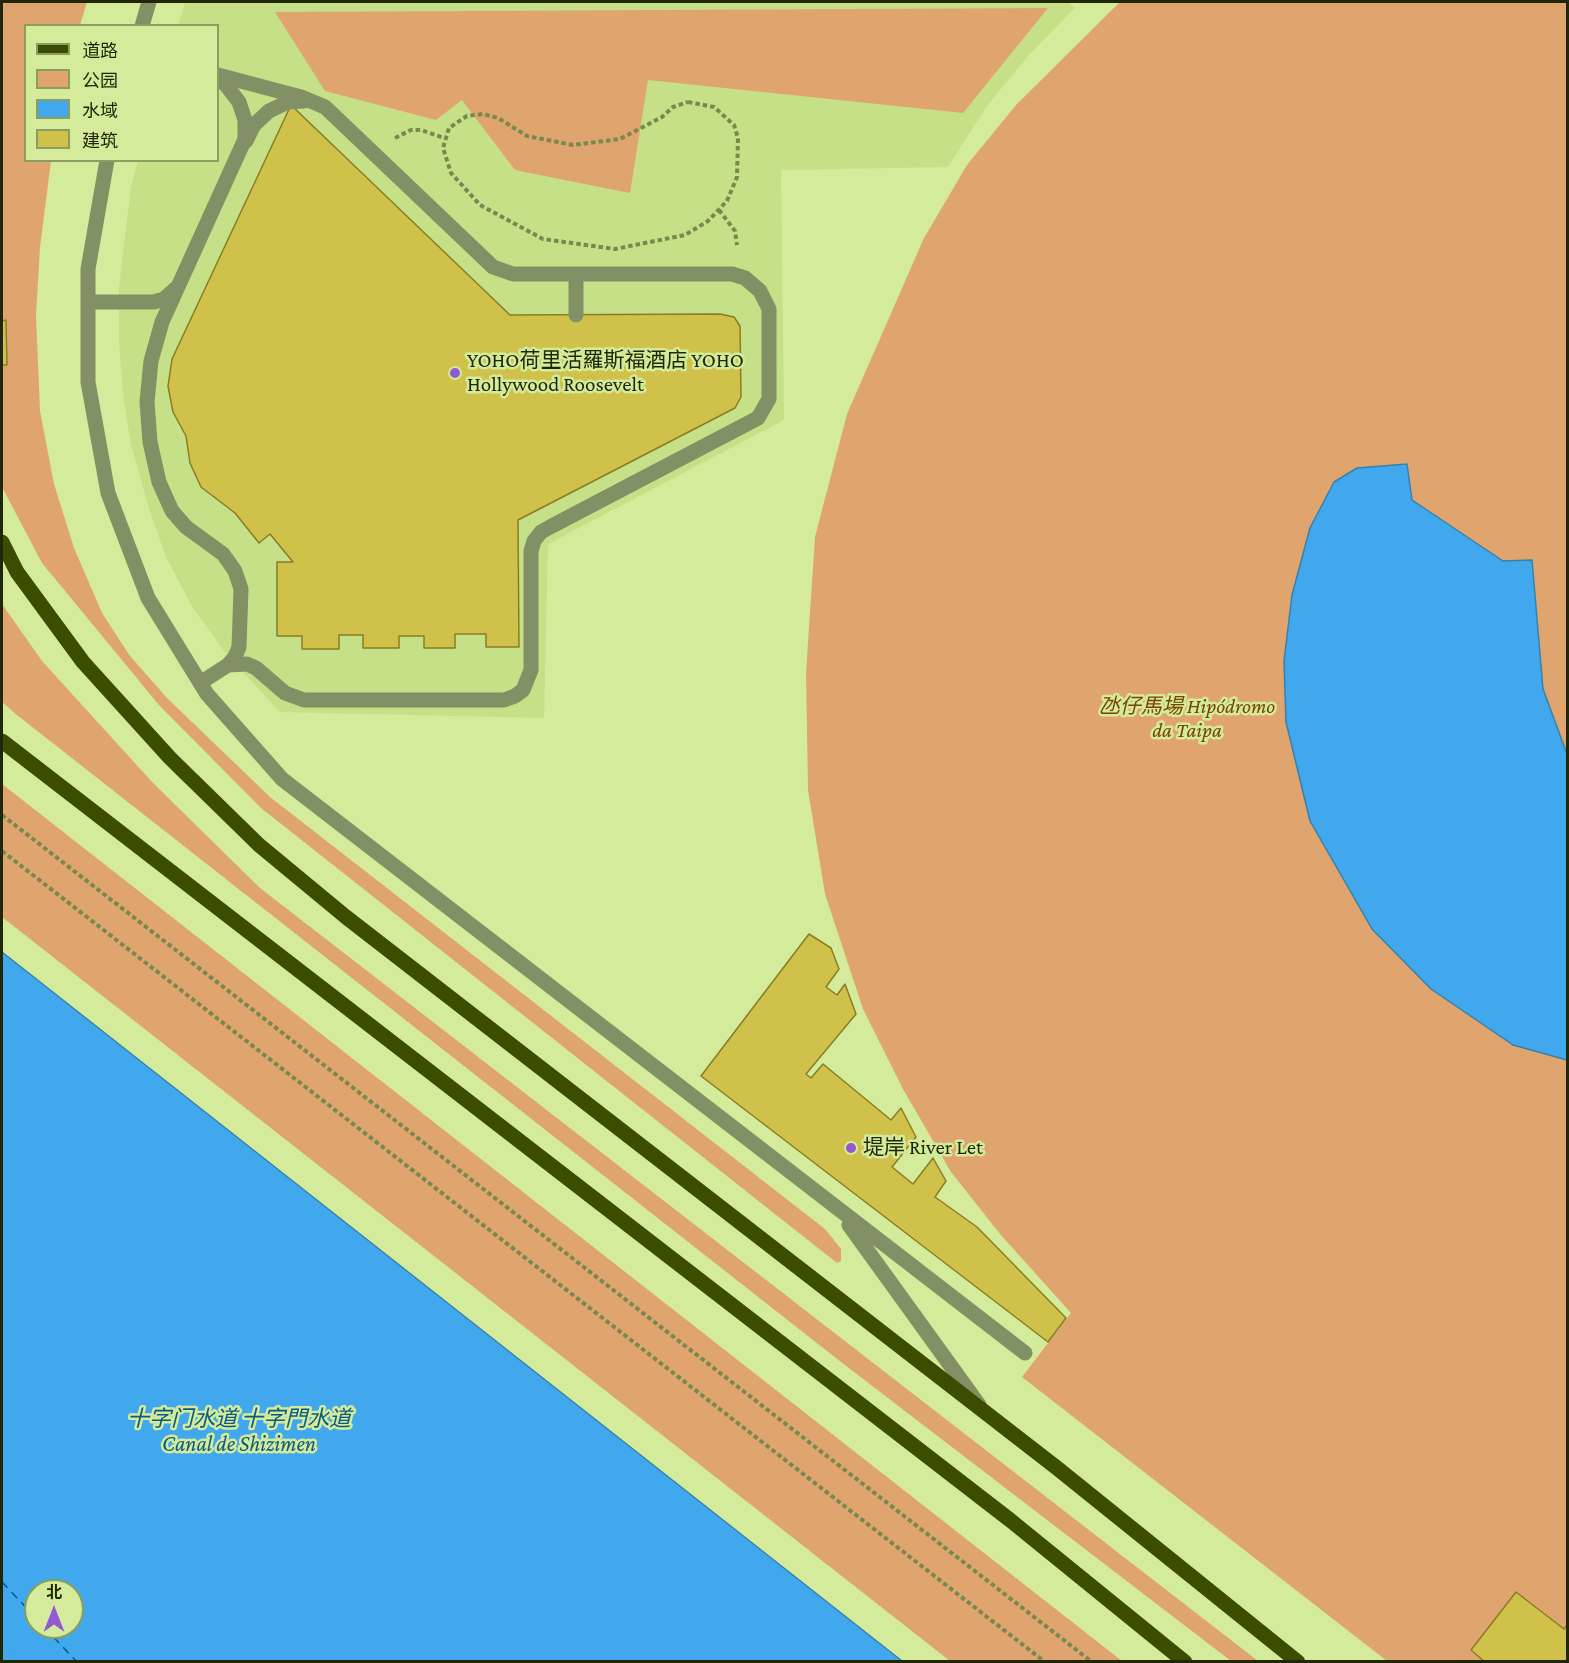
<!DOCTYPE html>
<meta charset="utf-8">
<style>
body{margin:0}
#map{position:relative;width:1569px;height:1663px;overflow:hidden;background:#d3eb9a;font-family:"Crimson Pro","Noto Sans SC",serif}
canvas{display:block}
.frame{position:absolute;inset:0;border:3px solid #1f2706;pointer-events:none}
.legend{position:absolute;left:24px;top:24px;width:195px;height:138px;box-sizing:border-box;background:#d3eb9a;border:2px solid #8b9d5f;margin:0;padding:8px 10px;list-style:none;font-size:18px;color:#1f2706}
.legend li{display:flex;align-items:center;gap:12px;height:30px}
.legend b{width:30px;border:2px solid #8b9d5f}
.north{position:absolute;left:24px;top:1579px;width:60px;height:60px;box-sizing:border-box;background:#d3eb9a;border:2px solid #8b9d5f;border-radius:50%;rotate:0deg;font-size:16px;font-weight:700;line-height:24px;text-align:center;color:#1f2706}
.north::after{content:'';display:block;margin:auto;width:21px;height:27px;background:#915ad2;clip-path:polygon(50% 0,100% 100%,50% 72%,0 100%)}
</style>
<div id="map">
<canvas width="1569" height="1663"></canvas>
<div class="frame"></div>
<ul class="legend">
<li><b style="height:8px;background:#3c4c00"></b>道路</li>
<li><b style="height:16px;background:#e0a56f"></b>公园</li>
<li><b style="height:16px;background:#41a8ed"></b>水域</li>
<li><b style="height:16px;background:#d0c14a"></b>建筑</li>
</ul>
<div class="north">北</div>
</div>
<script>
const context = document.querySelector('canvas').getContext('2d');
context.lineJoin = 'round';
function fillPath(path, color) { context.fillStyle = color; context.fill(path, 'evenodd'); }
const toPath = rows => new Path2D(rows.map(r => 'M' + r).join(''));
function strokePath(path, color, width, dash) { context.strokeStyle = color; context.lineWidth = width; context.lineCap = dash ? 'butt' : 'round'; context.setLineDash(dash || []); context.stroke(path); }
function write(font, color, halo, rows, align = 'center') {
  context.font = font + ' "Crimson Pro","Noto Sans SC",serif'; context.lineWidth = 5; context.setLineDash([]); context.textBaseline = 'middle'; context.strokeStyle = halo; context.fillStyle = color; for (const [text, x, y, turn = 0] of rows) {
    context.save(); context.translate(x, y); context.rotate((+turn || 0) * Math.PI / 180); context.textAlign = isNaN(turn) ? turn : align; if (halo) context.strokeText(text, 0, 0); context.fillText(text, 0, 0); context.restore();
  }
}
const built = toPath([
 [349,2,1068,2,1075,8,1028,56,987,106,948,167,781,170,784,420,548,544,544,718,280,712,228,656,193,608,167,559,150,512,131,445,123,394,119,341,119,287,131,187,138,161,218,160,218,26,178,25,185,3]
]);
const green = toPath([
 [2,2,87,2,80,25,26,26,26,160,51,161,40,247,36,316,40,411,54,484,74,548,102,613,130,656,167,698,270,797,825,1229,841,1249,841,1261,837,1263,261,808,159,705,42,563,2,487],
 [1120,2,1567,2,1567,1661,1387,1661,1022,1377,1071,1313,1000,1234,951,1172,903,1089,863,1009,825,894,808,790,806,673,815,537,847,414,924,238,967,165,1016,105],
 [1048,8,963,113,648,80,630,193,515,170,462,100,436,120,325,91,275,12],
 [2,604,42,661,153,783,260,888,1258,1661,1231,1661,841,1362,17,715,2,702],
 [2,784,1122,1661,950,1661,2,917]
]);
const water = toPath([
 [1407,464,1412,500,1503,561,1532,560,1543,689,1567,754,1567,1060,1513,1045,1431,989,1372,929,1310,821,1286,722,1284,661,1292,595,1310,528,1334,482,1357,468,1407,464],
 [2,952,902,1661,2,1661,2,952],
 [36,1591,72,1591,72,1627,36,1627,36,1591]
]);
const ferry = toPath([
 [2,1582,36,1618],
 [44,1627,77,1662]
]);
const building = toPath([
 [291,105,510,315,720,314,734,317,740,326,741,397,735,408,518,520,519,647,486,647,486,634,455,634,455,648,424,648,424,636,399,636,399,648,363,648,363,635,339,635,339,649,302,649,302,636,277,636,277,562,293,562,270,534,259,543,235,513,201,487,190,463,186,436,173,412,168,386,172,359,291,105],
 [6,320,7,365,2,365,2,321,6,320],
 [809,934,831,948,839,969,826,987,837,995,845,984,856,1014,806,1074,811,1078,823,1064,891,1120,901,1108,916,1137,892,1167,913,1184,933,1158,946,1181,935,1197,977,1227,1066,1318,1048,1342,701,1076,809,934],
 [1516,1592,1564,1629,1568,1624,1568,1662,1485,1662,1471,1650,1516,1592]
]);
const path = toPath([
 [688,102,714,107,734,125,738,138,737,177,727,201,708,221,685,235,615,249,543,239,480,205,451,173,443,148,449,128,467,116,483,114,498,118,527,136,573,145,620,139,662,117,673,107,688,102],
 [395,138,411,130,421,130,444,138],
 [719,210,735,231,737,245],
 [2,815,1092,1662],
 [2,851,1045,1662]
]);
const minor = toPath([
 [142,26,149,2],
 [218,75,301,97,325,107,493,267,513,274,732,274,745,278,760,291,769,309,769,399,758,418,550,527,541,532,534,541,531,551,531,670,523,690,515,696,504,700,304,700,285,693,256,668,247,664,228,665],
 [246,141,254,125,269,111,288,102,304,101],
 [107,160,88,269,88,382,108,493,148,598,207,694,282,779,1025,1353],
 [576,274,576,315],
 [88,302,154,302,164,299,175,289],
 [200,683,228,665,235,657,239,647,241,589,235,571,223,554,186,527,172,511,159,482,150,442,147,402,151,361,162,322,245,139,245,120,239,102,226,85,218,79],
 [849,1225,979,1405]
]);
const major = toPath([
 [2,542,17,572,83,662,170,758,259,845,346,917,1057,1468,1298,1662],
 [2,741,1010,1520,1185,1662]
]);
const markers = [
 [455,373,6,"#915ad2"],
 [851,1148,6,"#915ad2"]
];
const poiNames = [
 ["YOHO荷里活羅斯福酒店 YOHO",467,361],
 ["Hollywood Roosevelt",467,385],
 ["堤岸 River Let",863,1148]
];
const parkNames = [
 ["氹仔馬場 Hipódromo",1187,707],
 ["da Taipa",1187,731]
];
const waterNames = [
 ["十字门水道 十字門水道",239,1419],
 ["Canal de Shizimen",239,1444]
];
fillPath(built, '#c6e087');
fillPath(green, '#e0a56f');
fillPath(water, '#41a8ed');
strokePath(water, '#3781a8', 1.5);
strokePath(ferry, '#0b5986', 1.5, [8, 6]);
fillPath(building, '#d0c14a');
strokePath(building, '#887d24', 1.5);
strokePath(path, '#78884f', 4, [4.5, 3]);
strokePath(minor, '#829065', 15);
strokePath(major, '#3c4c00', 15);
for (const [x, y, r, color] of markers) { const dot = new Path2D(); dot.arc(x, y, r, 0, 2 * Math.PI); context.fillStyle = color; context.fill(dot); strokePath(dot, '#d3eb9a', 2); }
write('21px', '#1f2706', '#d3eb9a', poiNames, 'left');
write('italic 21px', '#7a4401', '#d3eb9a', parkNames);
write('italic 22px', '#0b5986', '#d3eb9a', waterNames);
</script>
